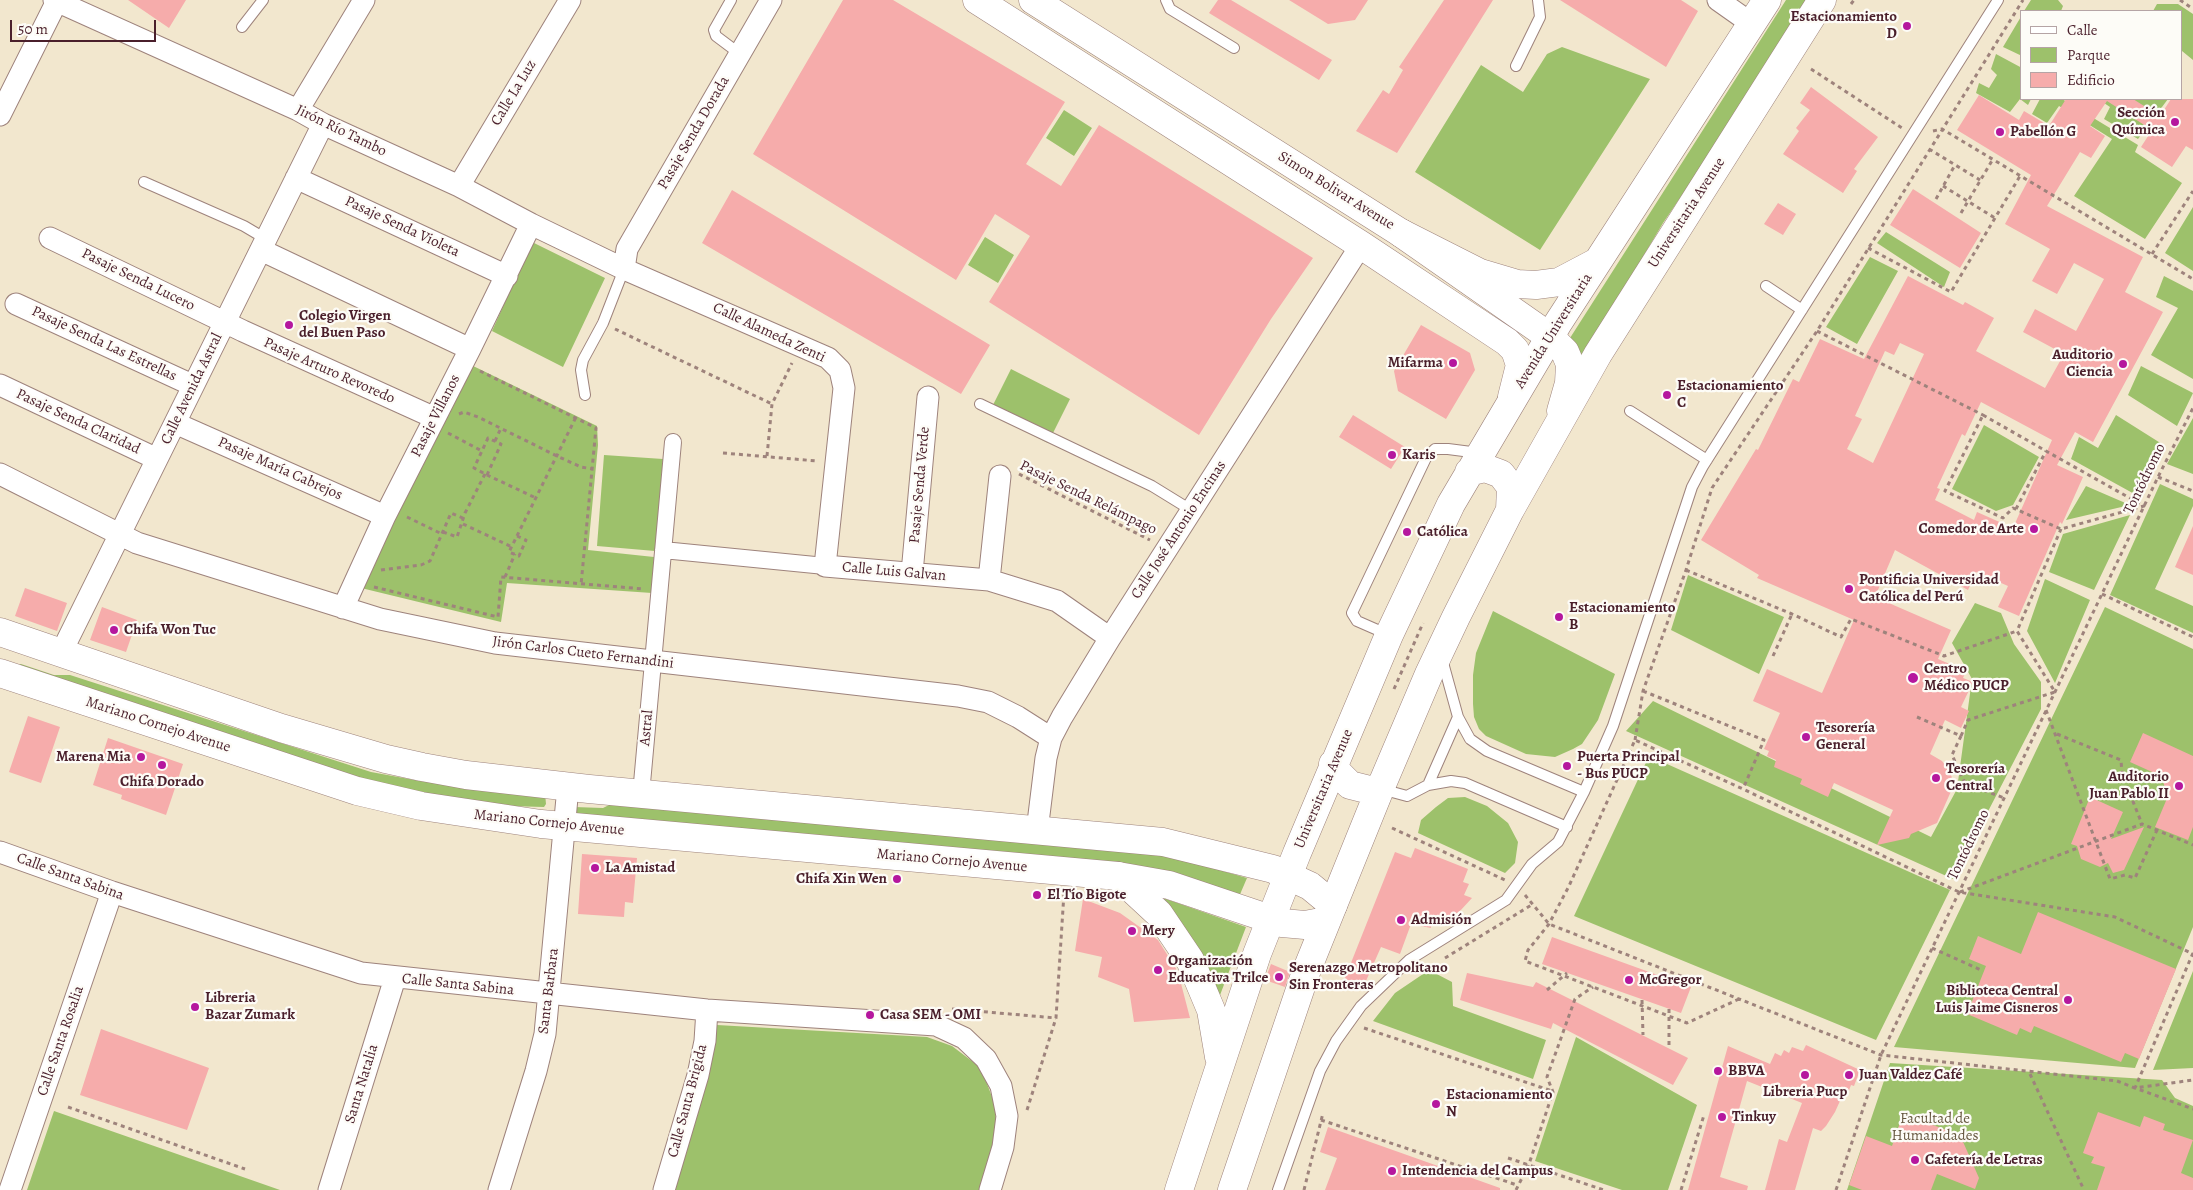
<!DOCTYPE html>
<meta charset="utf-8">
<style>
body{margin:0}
#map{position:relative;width:2193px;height:1190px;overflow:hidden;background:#f2e7ce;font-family:Alegreya,serif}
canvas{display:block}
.legend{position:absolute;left:2020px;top:10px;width:162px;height:90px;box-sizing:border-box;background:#fdfcf7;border:1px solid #b5a4a5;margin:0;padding:6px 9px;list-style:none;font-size:15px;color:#4a1f2b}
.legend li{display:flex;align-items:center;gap:10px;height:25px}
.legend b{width:25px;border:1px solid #b5a4a5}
.scale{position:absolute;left:10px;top:20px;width:146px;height:22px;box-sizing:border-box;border:2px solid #4a1f2b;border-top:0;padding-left:6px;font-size:15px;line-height:18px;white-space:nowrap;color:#4a1f2b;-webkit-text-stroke:4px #fdfcf7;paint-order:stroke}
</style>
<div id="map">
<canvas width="2193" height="1190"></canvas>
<ul class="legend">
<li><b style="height:6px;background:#fff"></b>Calle</li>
<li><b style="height:14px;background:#9dc16b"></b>Parque</li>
<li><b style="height:14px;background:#f6acab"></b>Edificio</li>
</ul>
<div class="scale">50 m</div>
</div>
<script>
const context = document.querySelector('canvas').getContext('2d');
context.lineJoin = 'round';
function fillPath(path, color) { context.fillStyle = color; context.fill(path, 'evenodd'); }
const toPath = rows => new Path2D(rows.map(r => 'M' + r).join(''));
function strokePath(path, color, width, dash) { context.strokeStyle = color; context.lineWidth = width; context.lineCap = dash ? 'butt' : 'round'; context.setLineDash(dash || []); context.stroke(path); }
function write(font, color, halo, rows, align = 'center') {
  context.font = font + ' Alegreya,serif'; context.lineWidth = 4.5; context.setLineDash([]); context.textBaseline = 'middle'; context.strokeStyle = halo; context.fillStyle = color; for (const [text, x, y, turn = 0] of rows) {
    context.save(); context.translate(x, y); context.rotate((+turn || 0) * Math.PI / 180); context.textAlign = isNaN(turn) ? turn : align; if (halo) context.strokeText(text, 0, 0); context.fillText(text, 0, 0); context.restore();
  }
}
const green = toPath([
 [1786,0,1811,0,1758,83,1663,223,1583,358,1570,338],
 [2031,0,2058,0,2063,6,2061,11,2024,11],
 [2157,4,2178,4,2193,14,2193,60,2182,51,2182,11,2153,11],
 [2022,15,2022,56,2003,47],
 [1562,47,1650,79,1540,250,1415,172,1481,65,1523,92,1547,54],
 [1996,54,2022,68,2022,99,2031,99,2028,105,2020,99,2010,112,1976,93,1979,83,1989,88,1997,75,1991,69],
 [2040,99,2062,99,2138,145,2135,152,2182,183,2145,239,2074,196,2112,139,2059,106,2047,123,2032,114],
 [2098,99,2168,99,2138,139,2104,119,2110,107],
 [1064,110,1092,128,1074,156,1046,138],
 [2193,207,2193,271,2165,253],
 [1886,232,1950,272,1944,287,1877,243],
 [985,237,1014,255,998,283,968,265],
 [532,242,605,278,563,367,492,331],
 [1870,257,1898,271,1857,344,1826,327],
 [2164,276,2193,291,2193,379,2151,355,2178,308,2156,297],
 [469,364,597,426,598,445,588,550,654,557,652,593,507,583,501,622,357,587],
 [2141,366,2193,393,2177,426,2128,395],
 [1011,369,1070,399,1048,443,989,413],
 [2116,415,2162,444,2138,496,2071,459,2079,437,2098,448],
 [2193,418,2193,474,2167,464],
 [1984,425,2039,457,2013,505,1996,511,1952,489],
 [604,455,663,459,655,551,597,546],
 [2160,484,2193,499,2193,506,2155,589,2193,606,2193,633,2110,595],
 [2086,486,2130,505,2066,520],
 [2130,515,2094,590,2049,572,2063,534],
 [1688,575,1784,617,1759,674,1671,630],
 [2045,579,2090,600,2055,683,2027,631],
 [1975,603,2001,613,2014,644,2041,682,2041,709,1953,879,1626,731,1653,701,1931,837,1957,789,1972,679,1952,643],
 [2105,607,2193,649,2193,927,2135,1068,1894,1047],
 [1493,611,1615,674,1598,720,1582,744,1573,749,1555,757,1526,754,1486,736,1479,729,1474,717,1473,704,1473,675,1476,653],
 [21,664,54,675,70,675,371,772,420,781,545,793,546,804,544,807,510,806,422,801,16,666],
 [1649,756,1950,890,1876,1040,1574,916],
 [1465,797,1487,806,1508,823,1518,842,1515,863,1505,873,1418,833,1421,820,1436,807,1448,798],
 [617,801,1157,852,1247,878,1238,899,577,817,574,807,603,808],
 [1146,892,1246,927,1217,1003],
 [1429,970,1452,982,1453,1006,1546,1040,1533,1079,1373,1021,1395,993],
 [2193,971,2193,1068,2153,1070],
 [717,1025,927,1037,952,1046,981,1068,994,1102,998,1135,980,1190,672,1190],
 [1576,1037,1697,1105,1668,1190,1622,1190,1535,1161],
 [1890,1063,2162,1080,2175,1098,2193,1106,2193,1190,1847,1190],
 [54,1111,280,1190,27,1190]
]);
const building = toPath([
 [128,0,186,0,169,28],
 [843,0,893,0,1065,102,1026,164,1061,186,1099,125,1313,258,1271,319,1199,435,989,302,1030,236,995,214,956,280,753,154],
 [1218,0,1231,0,1332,60,1319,80,1209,13],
 [1289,0,1368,0,1355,20,1328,24],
 [1444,0,1493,0,1397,153,1356,131,1383,90,1389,94,1403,70,1399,67],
 [1560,0,1681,0,1698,11,1666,67],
 [1811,87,1878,137,1854,169,1857,171,1843,193,1783,154,1799,131,1796,128,1810,110,1800,103],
 [1979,95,2019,120,2024,111,2049,126,2066,99,2133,99,2160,116,2171,99,2193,99,2193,150,2186,146,2172,167,2141,147,2152,130,2107,101,2090,126,2105,136,2091,158,2080,152,2047,206,2143,257,2125,292,2163,312,2093,442,2075,432,2057,465,2083,477,2062,524,2060,522,2019,616,1998,607,2008,586,1976,572,1968,590,1895,550,1875,597,1951,630,1938,659,1966,671,1963,678,1973,682,1961,707,1969,711,1961,728,1945,720,1930,754,1942,761,1950,772,1953,781,1952,789,1937,823,1911,834,1909,838,1877,845,1893,810,1834,783,1828,797,1800,784,1802,779,1774,767,1776,760,1767,756,1769,751,1764,749,1780,713,1753,701,1767,669,1822,693,1854,620,1757,578,1759,575,1701,540,1756,449,1758,450,1793,379,1799,382,1820,339,1864,359,1908,276,1963,305,1965,302,1994,318,1976,351,2045,388,2064,354,2023,332,2035,309,2076,331,2104,279,2074,263,2057,294,2032,281,2050,249,2005,224,2031,175,1957,130],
 [1900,343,1924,354,1873,463,1847,449,1862,419,1855,416,1885,351,1894,355],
 [1981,402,2052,440,2013,528,1977,512,1974,520,1935,500,1940,489,1937,488,1962,434,1965,436],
 [1913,189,1981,233,1960,268,1890,225],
 [732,190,990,345,961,394,702,243],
 [1778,203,1796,214,1783,235,1764,224],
 [1421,325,1470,353,1475,370,1446,419,1398,391,1394,371],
 [1353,415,1405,447,1391,469,1339,437],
 [2193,526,2193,575,2175,567],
 [25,588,67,603,57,631,15,616],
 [102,607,137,620,126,652,90,640],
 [28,716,60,727,41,783,9,772],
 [2143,733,2193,756,2193,827,2188,840,2155,827,2168,796,2161,776,2130,762],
 [108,738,183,764,166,815,121,799,122,795,93,785],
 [2090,797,2123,812,2111,839,2144,827,2124,870,2113,873,2108,863,2100,867,2081,859,2077,846,2071,844],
 [1415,848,1468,869,1463,882,1469,884,1464,895,1472,898,1460,911,1452,916,1431,921,1431,928,1411,924,1400,954,1381,947,1362,990,1343,983,1395,852,1411,858],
 [582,854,637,858,633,903,625,902,624,917,578,914],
 [1083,899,1120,913,1158,940,1178,972,1190,1018,1134,1022,1129,989,1098,977,1102,957,1075,951],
 [2038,912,2176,969,2139,1059,2125,1053,2121,1062,2034,1026,2031,1033,2020,1028,2017,1035,1967,1014,1986,966,1969,959,1978,936,2021,954],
 [1552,937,1691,987,1681,1013,1542,964],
 [1271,964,1290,972,1285,987,1265,980],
 [1467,973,1533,987,1536,982,1688,1058,1673,1085,1553,1023,1551,1029,1460,1000],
 [101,1029,209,1068,187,1130,80,1095],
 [1806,1045,1860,1070,1854,1086,1851,1085,1848,1093,1844,1092,1835,1112,1826,1126,1821,1131,1813,1128,1795,1190,1765,1190,1779,1139,1787,1142,1802,1103,1747,1081,1720,1177,1748,1186,1747,1190,1688,1190,1728,1046,1770,1064,1775,1053,1781,1056,1784,1050,1789,1053,1792,1047,1803,1051],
 [2098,1112,2140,1127,2144,1116,2165,1124,2163,1130,2193,1140,2181,1173,2193,1178,2193,1190,2097,1190,2105,1167,2091,1163,2094,1157,2083,1153],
 [1903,1114,1960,1135,1979,1178,1975,1189,1937,1174,1931,1190,1862,1190,1849,1185,1866,1136,1892,1146],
 [1328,1127,1500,1188,1500,1190,1325,1190,1337,1158,1320,1152]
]);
const path = toPath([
 [2180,0,2193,9],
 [1851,4,1854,0],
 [1811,69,1902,128],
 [1933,131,1942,129,2193,279],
 [1929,149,1980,180],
 [1943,186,1995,218],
 [1936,199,1955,165],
 [1961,213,1993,159],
 [1868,248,1951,292,2020,176],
 [2152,254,2193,191],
 [615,329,772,404],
 [1817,331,1983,415],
 [480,371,596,428,581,585],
 [459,414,464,412,478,417,557,456,581,467,593,469],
 [1983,415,2046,451,2144,506,2061,529,2013,508,2003,518,1945,491,1983,415],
 [448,433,482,451],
 [495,441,501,428],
 [723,453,817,461],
 [767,456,772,404,792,363],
 [1019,474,1150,540],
 [487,475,501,444,488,438,474,468,487,475,536,498],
 [2158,477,2193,491],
 [2016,509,2046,451],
 [407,517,442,534],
 [463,524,512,547],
 [443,532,457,537,465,513,485,474],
 [517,536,526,540,519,556,509,552,576,417],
 [381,570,421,565,430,561,451,513,465,519],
 [1686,570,1792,614,1841,637,1851,619,1944,656,2017,631],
 [505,577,515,554],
 [374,587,498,617,501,577,644,589],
 [2102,594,2193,637],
 [1773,656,1792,614],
 [1394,689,1423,623],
 [1643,691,1764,740,1743,789],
 [2046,710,2110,879,2125,875,2135,878,2157,830],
 [1917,717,1961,736,1968,720,2055,692,2017,631,2061,529],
 [2057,734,2121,760,2122,774,2142,824],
 [1961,736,1952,755,1965,783,2004,798],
 [1635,740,1643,691,1686,570,1712,488,1817,331,2023,0],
 [1392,828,1505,880],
 [1960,892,2142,824,2193,845],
 [1525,895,1549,924,1881,1055,2117,1081,2135,1088,2193,1080],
 [1932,948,1981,970],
 [2193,953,2135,1088,2193,1109],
 [1445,958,1533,904],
 [1739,999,1687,1023,1525,961,1528,950,1549,924,1569,886,1635,740,1743,789,1959,892,2115,917,2193,954],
 [952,1009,1056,1018],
 [1364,1028,1552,1091],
 [2030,1074,2084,1190],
 [68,1107,245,1169],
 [1027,1110,1056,1018,1064,893],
 [1321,1120,1517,1185],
 [1508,1158,1604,1190],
 [1304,1190,1323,1113],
 [1516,1190,1529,1164,1553,1092,1547,1077,1575,999,1593,987],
 [1681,1190,1704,1115],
 [1836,1190,1881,1055,2158,477,2193,408]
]);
const service = toPath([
 [731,0,714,30,716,36,740,54],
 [1166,0,1170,9,1234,48],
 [242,27,263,0],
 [1516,66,1540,17,1538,0],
 [144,182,244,226,266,239],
 [1766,286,1802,310],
 [585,395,581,370,583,360,603,323,624,269],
 [980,404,1152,486,1191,510],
 [1630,411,1707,460],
 [1389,635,1357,621,1352,613,1426,458,1435,449,1448,449,1479,453],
 [1442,659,1458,717,1470,739,1487,751,1584,792],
 [1428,785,1458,717],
 [1381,789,1407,796,1428,785,1451,781,1465,783,1567,827],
 [1278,1190,1320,1071,1336,1041,1361,1006,1409,960,1506,900,1532,864,1558,842,1584,792,1613,726,1692,487,1703,466,1998,0]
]);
const pedestrian = toPath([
 [663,550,825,566],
 [641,794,673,442]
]);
const minor = toPath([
 [54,0,298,110,323,124,459,186,531,224,624,269,828,358,840,370,844,388,825,566,989,580,1057,601,1110,638],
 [1718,0,1752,24],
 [298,110,364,0],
 [0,115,57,1],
 [296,178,507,276],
 [459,186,570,0],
 [50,238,243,331,435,418],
 [261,250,470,349],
 [624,269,627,249,771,0],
 [16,304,192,385],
 [0,385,157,459],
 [175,423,385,516],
 [0,474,137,543,380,619,495,643,958,696,988,702,1018,717,1051,738],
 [912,573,928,397],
 [989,580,1000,476],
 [343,608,385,516,470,349,531,224],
 [61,653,323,124],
 [1037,831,1046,758,1051,738,1062,717,1110,638,1361,245],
 [0,852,112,892,361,973,707,1010,936,1025,964,1038,986,1059,1001,1086,1007,1116,1003,1147,990,1190],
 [10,1190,112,892],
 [329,1190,395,978],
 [499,1190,536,1071,545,1034,568,787],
 [664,1190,698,1075,705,1041,707,1010]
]);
const secondary = toPath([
 [977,0,1361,245,1507,342,1515,350,1520,365,1512,397],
 [1033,0,1401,233,1550,337,1565,352,1570,364,1569,383,1561,411],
 [0,632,281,728,386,759,422,767,466,775,589,789,1163,842,1273,869,1310,886,1333,905],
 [0,673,357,791,421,806,541,824,1118,876,1169,885,1282,923,1305,925,1326,921]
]);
const primary = toPath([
 [1401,233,1480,273,1517,284,1536,285,1559,282,1595,263],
 [1469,472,1485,468,1501,474,1511,487,1510,510],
 [1333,764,1337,772,1350,785,1370,790,1380,789],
 [1118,876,1159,914,1190,960,1211,1010,1219,1057],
 [1179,1190,1257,954,1297,853,1389,635,1451,504,1558,323,1767,0],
 [1232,1190,1306,972,1380,789,1429,674,1456,617,1510,510,1598,354,1822,0]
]);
const pathBridge = toPath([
 [1547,990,1567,973],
 [1642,1000,1643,1035],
 [1669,1009,1669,1048]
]);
const markers = [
 [1907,26,5,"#b5179e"],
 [2175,122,5,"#b5179e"],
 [2000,132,5,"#b5179e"],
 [289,325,5,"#b5179e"],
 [1453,363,5,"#b5179e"],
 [2123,364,5,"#b5179e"],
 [1667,395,5,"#b5179e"],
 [1392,455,5,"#b5179e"],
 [2034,529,5,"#b5179e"],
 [1407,532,5,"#b5179e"],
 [1849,589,5,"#b5179e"],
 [1559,617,5,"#b5179e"],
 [114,630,5,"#b5179e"],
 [1913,678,6,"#b5179e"],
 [1806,737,5,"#b5179e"],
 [141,757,5,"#b5179e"],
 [162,765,5,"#b5179e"],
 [1567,766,5,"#b5179e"],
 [1936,778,5,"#b5179e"],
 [2179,786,5,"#b5179e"],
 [595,868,5,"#b5179e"],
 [897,879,5,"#b5179e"],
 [1037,895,5,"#b5179e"],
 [1401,920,5,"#b5179e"],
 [1132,931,5,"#b5179e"],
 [1158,970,5,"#b5179e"],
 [1279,977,5,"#b5179e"],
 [1629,980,5,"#b5179e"],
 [2068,1000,5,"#b5179e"],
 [195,1007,5,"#b5179e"],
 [870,1015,5,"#b5179e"],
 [1718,1071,5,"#b5179e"],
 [1805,1075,5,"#b5179e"],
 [1849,1075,5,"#b5179e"],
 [1436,1104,5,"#b5179e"],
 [1722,1117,5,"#b5179e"],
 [1915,1160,5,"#b5179e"],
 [1392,1171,5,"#b5179e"]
];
const poiNames = [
 ["Estacionamiento",1897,17,"right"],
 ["D",1897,34,"right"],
 ["Sección",2165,113,"right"],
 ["Química",2165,130,"right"],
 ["Pabellón G",2010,132],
 ["Colegio Virgen",299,316],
 ["del Buen Paso",299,333],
 ["Auditorio",2113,355,"right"],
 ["Ciencia",2113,372,"right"],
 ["Mifarma",1443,363,"right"],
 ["Estacionamiento",1677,386],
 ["C",1677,403],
 ["Karis",1402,455],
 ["Comedor de Arte",2024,529,"right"],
 ["Católica",1417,532],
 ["Pontificia Universidad",1859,580],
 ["Católica del Perú",1859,597],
 ["Estacionamiento",1569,608],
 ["B",1569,625],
 ["Chifa Won Tuc",124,630],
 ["Centro",1924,669],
 ["Médico PUCP",1924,686],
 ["Tesorería",1816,728],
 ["General",1816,745],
 ["Marena Mia",131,757,"right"],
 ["Puerta Principal",1577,757],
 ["- Bus PUCP",1577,774],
 ["Tesorería",1946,769],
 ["Central",1946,786],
 ["Auditorio",2169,777,"right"],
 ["Juan Pablo II",2169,794,"right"],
 ["Chifa Dorado",162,782,"center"],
 ["La Amistad",605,868],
 ["Chifa Xin Wen",887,879,"right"],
 ["El Tío Bigote",1047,895],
 ["Admisión",1411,920],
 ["Mery",1142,931],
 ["Organización",1168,961],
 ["Educativa Trilce",1168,978],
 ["Serenazgo Metropolitano",1289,968],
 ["Sin Fronteras",1289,985],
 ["McGregor",1639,980],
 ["Biblioteca Central",2058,991,"right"],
 ["Luis Jaime Cisneros",2058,1008,"right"],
 ["Libreria",205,998],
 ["Bazar Zumark",205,1015],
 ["Casa SEM - OMI",880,1015],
 ["BBVA",1728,1071],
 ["Juan Valdez Café",1859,1075],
 ["Libreria Pucp",1805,1092,"center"],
 ["Estacionamiento",1446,1095],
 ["N",1446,1112],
 ["Tinkuy",1732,1117],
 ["Cafetería de Letras",1925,1160],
 ["Intendencia del Campus",1402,1171]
];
const streetNames = [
 ["Calle La Luz",514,93,-59],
 ["Jirón Río Tambo",341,131,26],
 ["Pasaje Senda Dorada",694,133,-60],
 ["Simon Bolivar Avenue",1336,191,32],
 ["Universitaria Avenue",1687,213,-57],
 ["Pasaje Senda Violeta",402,227,25],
 ["Pasaje Senda Lucero",138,280,26],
 ["Avenida Universitaria",1554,331,-58],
 ["Calle Alameda Zenti",769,333,25],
 ["Pasaje Senda Las Estrellas",104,344,25],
 ["Pasaje Arturo Revoredo",329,371,24],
 ["Calle Avenida Astral",192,389,-64],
 ["Pasaje Villanos",436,416,-63],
 ["Pasaje Senda Claridad",78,422,25],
 ["Pasaje María Cabrejos",280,469,24],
 ["Tontódromo",2145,479,-64],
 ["Pasaje Senda Verde",920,485,-85],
 ["Pasaje Senda Relámpago",1088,498,26],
 ["Calle José Antonio Encinas",1179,530,-57],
 ["Calle Luis Galvan",894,572,5],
 ["Jirón Carlos Cueto Fernandini",583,653,7],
 ["Mariano Cornejo Avenue",158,725,18],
 ["Astral",647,728,-85],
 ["Universitaria Avenue",1324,789,-67],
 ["Mariano Cornejo Avenue",549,823,6],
 ["Tontódromo",1969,845,-64],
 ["Mariano Cornejo Avenue",952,861,5],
 ["Calle Santa Sabina",70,877,20],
 ["Calle Santa Sabina",458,985,6],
 ["Santa Barbara",549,991,-83],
 ["Calle Santa Rosalia",61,1041,-71],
 ["Santa Natalia",362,1084,-73],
 ["Calle Santa Brigida",688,1101,-75]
];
const parkNames = [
 ["Facultad de",1935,1119],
 ["Humanidades",1935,1136]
];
fillPath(green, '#9dc16b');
fillPath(building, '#f6acab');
strokePath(service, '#9e837c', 12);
strokePath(pedestrian, '#9e837c', 18);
strokePath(minor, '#9e837c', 23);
strokePath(secondary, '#9e837c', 29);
strokePath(primary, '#9e837c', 29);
strokePath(path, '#9e837c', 3, [4, 4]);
strokePath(service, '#fff', 10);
strokePath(pedestrian, '#fff', 16);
strokePath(minor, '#fff', 21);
strokePath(secondary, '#fff', 28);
strokePath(primary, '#fff', 28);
strokePath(pathBridge, '#9e837c', 3, [4, 4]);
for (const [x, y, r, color] of markers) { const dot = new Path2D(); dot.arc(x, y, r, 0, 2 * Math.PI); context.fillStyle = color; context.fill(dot); strokePath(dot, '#fdfcf7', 2); }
write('bold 15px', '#4a1f2b', '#fdfcf7', poiNames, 'left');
write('15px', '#4a1f2b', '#fdfcf7', streetNames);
write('15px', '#675841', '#fdfcf7', parkNames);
</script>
